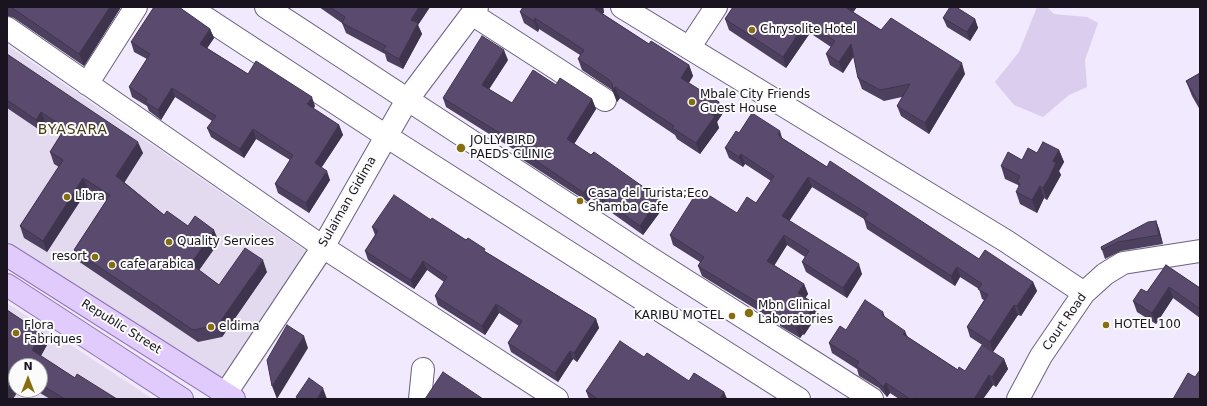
<!DOCTYPE html>
<style>
body{margin:0}
#map{position:relative;width:1207px;height:406px;overflow:hidden;background:#f1e9fd;font-family:"DejaVu Sans",sans-serif}
canvas{display:block}
.frame{position:absolute;inset:0;border:8px solid #19141f;pointer-events:none}
.north{position:absolute;left:8px;top:358px;width:40px;height:40px;box-sizing:border-box;background:#fafbfa;border:1px solid #a09fa2;border-radius:50%;rotate:0deg;font-size:11px;font-weight:700;line-height:16px;text-align:center;color:#19141f}
.north::after{content:'';display:block;margin:auto;width:14px;height:18px;background:#856e0d;clip-path:polygon(50% 0,100% 100%,50% 72%,0 100%)}
</style>
<div id="map">
<canvas width="1207" height="406"></canvas>
<div class="frame"></div>
<div class="north">N</div>
</div>
<script>
const context = document.querySelector('canvas').getContext('2d');
context.lineJoin = 'round';
function fillPath(path, color) { context.fillStyle = color; context.fill(path, 'evenodd'); }
const toPath = rows => new Path2D(rows.map(r => 'M' + r).join(''));
function strokePath(path, color, width, dash) { context.strokeStyle = color; context.lineWidth = width; context.lineCap = dash ? 'butt' : 'round'; context.setLineDash(dash || []); context.stroke(path); }
function write(font, color, halo, rows, align = 'center') {
  context.font = font + ' "DejaVu Sans",sans-serif'; context.lineWidth = 4; context.setLineDash([]); context.textBaseline = 'middle'; context.strokeStyle = halo; context.fillStyle = color; for (const [text, x, y, turn = 0] of rows) {
    context.save(); context.translate(x, y); context.rotate((+turn || 0) * Math.PI / 180); context.textAlign = isNaN(turn) ? turn : align; if (halo) context.strokeText(text, 0, 0); context.fillText(text, 0, 0); context.restore();
  }
}
const built = toPath([
 [7,45,312,255,230,388,7,242],
 [7,303,153,399,7,399],
 [16,366,40,366,40,390,16,390]
]);
const green = toPath([
 [1037,7,1047,7,1054,14,1087,17,1098,23,1085,60,1087,87,1069,95,1043,117,1014,105,995,82,1019,52]
]);
const minor = toPath([
 [189,7,386,136,799,399],
 [266,7,647,256,872,399],
 [622,7,1006,241,1084,293],
 [472,14,605,100],
 [7,28,323,247,557,399],
 [689,48,716,7],
 [87,84,136,7],
 [222,399,323,247,407,100,477,7],
 [420,399,423,369],
 [1018,399,1041,356,1084,293,1105,274,1123,263,1200,251]
]);
const major = toPath([
 [7,255,234,399],
 [7,285,182,399]
]);
const wall = toPath([
 [7,7,121,7,84,66,14,18,8,16,7,16],
 [319,7,430,7,418,25,422,34,403,69,387,61,385,54,346,33,342,23],
 [523,7,603,7,604,12,603,14,649,44,689,65,693,76,689,83,719,102,723,113,717,122,719,128,700,154,677,139,675,135,620,98,617,102,612,90,582,70,578,59,580,55,539,29,538,32,524,23,520,12],
 [733,7,857,7,853,12,881,30,965,74,929,134,901,116,897,106,902,97,884,101,862,89,858,78,854,56,843,73,830,65,826,54,831,47,810,33,786,68,729,30,725,19],
 [943,18,975,19,978,28,970,41,947,27],
 [210,29,214,38,207,48,248,74,315,106,313,109,339,125,343,135,321,168,330,180,309,213,278,193,275,184,290,160,256,139,244,158,211,137,207,128,212,121,175,97,161,120,149,111,147,106,132,97,129,87,147,59,134,52,131,42],
 [7,54,143,153,124,182,164,215,219,242,199,270,219,285,267,272,222,337,198,342,78,261,74,250,106,201,88,189,47,252,24,238,20,226,59,167,54,164,50,152,61,134,46,124,41,131,7,108],
 [508,60,489,89,512,103,556,85,592,99,596,109,574,144,591,155,659,198,663,208,643,235,591,198,588,202,520,158,518,152,446,107,443,98],
 [1200,73,1200,110,1192,96,1186,81],
 [739,133,782,138,827,167,979,259,1033,282,1037,291,1021,316,1018,315,993,352,970,337,967,327,984,300,982,299,979,289,960,277,955,286,867,229,864,219,812,187,789,221,862,274,847,298,806,272,802,262,805,257,787,245,774,265,804,284,808,294,805,298,818,314,804,335,803,334,800,338,780,326,780,324,702,276,698,266,700,262,673,245,670,235,737,213,756,203,771,181,745,164,743,167,729,158,725,148],
 [1059,150,1064,162,1059,171,1061,175,1047,200,1044,198,1037,213,1020,204,1016,192,1019,187,1018,185,1005,179,1001,166,1022,160,1037,153],
 [431,220,466,240,596,319,599,328,577,362,573,359,558,382,511,352,508,343,519,326,499,313,485,335,438,305,435,296,444,282,427,270,414,289,368,260,365,251,375,235,372,227],
 [1156,221,1159,229,1163,244,1121,251,1105,259,1101,247],
 [1166,265,1200,288,1200,318,1173,298,1156,324,1137,312,1133,301,1147,292],
 [7,310,43,334,47,345,41,356,75,378,117,399,50,399,35,390,40,390,40,366,16,366],
 [885,318,908,337,958,370,965,371,1004,359,1008,369,996,387,993,385,983,399,899,399,890,393,887,397,879,388,859,376,857,369,832,353,829,343,846,330],
 [644,357,689,381,724,392,727,399,589,399,586,391]
]);
const shadedWall = toPath([
 [110,7,121,7,84,66,79,54],
 [419,7,430,7,418,25,422,34,403,69,399,59,411,20],
 [596,7,603,7,604,12,599,20,595,9],
 [845,7,857,7,849,18],
 [535,18,539,29,538,32,534,21],
 [975,19,978,28,970,41,967,32],
 [806,22,810,33,786,68,783,57],
 [210,29,214,38,204,53,200,44],
 [851,44,855,54,843,73,839,62],
 [504,50,508,60,486,94,482,85],
 [962,63,965,74,929,134,925,123],
 [689,65,693,76,685,89,681,78],
 [615,87,620,98,617,102,613,91],
 [172,88,175,97,161,120,158,110],
 [312,97,315,106,310,114,307,104],
 [592,99,596,109,571,149,567,139],
 [719,102,723,113,717,122,719,128,700,154,696,143,711,114],
 [41,112,46,124,41,131,36,120],
 [339,125,343,135,318,173,315,163],
 [253,129,256,139,244,158,240,149],
 [780,131,783,141,778,134],
 [138,142,143,153,121,188,116,176],
 [1059,150,1064,162,1059,171,1061,175,1047,200,1043,188,1053,161],
 [741,154,745,164,743,167,739,157],
 [327,171,330,180,309,213,306,203],
 [808,177,812,187,786,226,782,216],
 [83,178,88,189,47,252,43,241],
 [1040,186,1044,198,1037,213,1032,200],
 [587,188,591,198,588,202,584,193],
 [659,198,663,208,643,235,640,226],
 [1156,221,1159,229,1163,244,1159,235],
 [214,230,219,242,195,276,191,264],
 [784,235,787,245,771,271,767,261],
 [263,260,267,272,222,337,218,325],
 [423,261,427,270,414,289,411,280],
 [859,264,862,274,847,298,843,288],
 [957,267,960,277,955,286,951,276],
 [1033,282,1037,291,1021,316,1017,306],
 [804,284,808,294,802,303,798,293],
 [1169,287,1173,298,1156,324,1152,313],
 [496,304,499,313,485,335,482,326],
 [815,304,818,314,804,335,801,326],
 [1014,305,1018,315,993,352,990,342],
 [883,312,887,322,882,315],
 [596,319,599,328,577,362,574,353],
 [799,324,803,334,800,338,796,328],
 [905,331,909,340,903,334],
 [43,334,47,345,37,362,32,350],
 [304,336,308,348,277,399,272,386],
 [570,351,573,359,558,382,555,373],
 [1004,359,1008,369,996,387,992,377],
 [989,375,993,385,983,399,974,399],
 [16,376,16,390,19,390,13,399,7,399,7,389],
 [886,383,890,393,887,397,883,387],
 [323,388,327,399,317,399],
 [724,392,727,399,720,399]
]);
const building = toPath([
 [11,7,110,7,79,54,11,7],
 [154,7,179,7,210,29,200,44,248,74,256,61,312,97,307,104,339,125,315,163,327,171,306,203,275,184,293,155,253,129,240,149,207,128,216,116,172,88,158,110,145,102,147,99,129,87,150,54,131,42,154,7],
 [330,7,419,7,411,20,418,23,399,59,383,50,386,46,342,23,345,17,330,7],
 [523,7,596,7,595,9,649,44,651,41,689,65,681,78,719,102,711,114,715,116,696,143,672,128,674,126,615,87,613,91,612,84,608,79,578,59,584,50,535,18,534,21,520,12,523,7],
 [733,7,846,7,845,7,881,30,891,18,962,63,925,123,897,106,910,84,880,90,858,78,851,44,839,62,826,54,835,41,806,22,783,57,725,19,733,7],
 [950,7,956,7,975,19,967,32,943,18,950,7],
 [482,36,504,50,482,85,512,103,533,70,556,85,560,78,592,99,567,139,591,155,594,152,659,198,640,226,587,188,584,193,517,148,519,145,443,98,482,36],
 [7,54,138,142,116,176,164,215,167,211,188,226,195,216,214,230,191,264,219,285,245,248,263,260,218,325,193,330,74,250,110,195,83,178,43,241,20,226,63,160,50,152,65,128,41,112,36,120,7,100,7,54],
 [1200,73,1200,105,1186,81,1200,73],
 [752,113,780,131,778,134,780,137,827,167,830,161,979,259,985,250,1033,282,1017,306,1014,305,990,342,967,327,988,295,978,289,982,284,957,267,951,276,864,219,868,214,808,177,782,216,859,264,843,288,802,262,809,251,784,235,767,261,804,284,798,293,815,304,801,326,799,324,796,328,777,316,778,315,698,266,704,257,670,235,699,189,737,213,747,197,756,203,774,176,741,154,739,157,725,148,736,131,739,133,752,113],
 [1043,142,1059,150,1053,161,1056,163,1049,178,1043,188,1040,186,1032,200,1016,192,1020,184,1017,182,1020,176,1001,166,1008,152,1022,160,1028,148,1037,153,1043,142],
 [394,195,431,220,432,218,466,240,468,238,485,249,484,251,596,319,574,353,570,351,555,373,508,343,522,321,496,304,482,326,435,296,447,277,423,261,411,280,365,251,378,231,372,227,394,195],
 [1156,221,1159,235,1118,242,1102,250,1101,247,1148,222,1156,221],
 [1166,265,1200,288,1200,309,1169,287,1152,313,1133,301,1141,289,1147,292,1166,265],
 [865,300,883,312,882,315,905,331,903,334,958,370,959,367,965,371,982,345,1004,359,992,377,989,375,974,399,920,399,916,398,915,399,910,399,886,383,883,387,875,379,856,366,859,362,829,343,840,326,846,330,865,300],
 [7,310,43,334,32,350,75,378,77,374,117,399,65,399,40,384,40,366,16,366,16,376,7,389,7,310],
 [287,325,304,336,272,386,267,360,287,325],
 [620,341,644,357,647,353,689,381,694,373,724,392,720,399,598,399,586,391,620,341],
 [1200,370,1200,399,1173,399,1188,373,1195,377,1200,370],
 [443,372,483,399,425,399,443,372],
 [309,378,323,388,317,399,299,399,296,397,309,378]
]);
const markers = [
 [752,30,4,"#856e0d"],
 [692,102,4,"#856e0d"],
 [461,148,5,"#856e0d"],
 [67,197,4,"#856e0d"],
 [580,201,4,"#856e0d"],
 [169,242,4,"#856e0d"],
 [95,257,4,"#856e0d"],
 [112,265,4,"#856e0d"],
 [749,313,5,"#856e0d"],
 [732,316,4,"#856e0d"],
 [1106,325,4,"#856e0d"],
 [211,327,4,"#856e0d"],
 [16,333,4,"#856e0d"]
];
const poiNames = [
 ["Chrysolite Hotel",760,30],
 ["Mbale City Friends",700,95],
 ["Guest House",700,109],
 ["JOLLY BIRD",470,141],
 ["PAEDS CLINIC",470,155],
 ["Casa del Turista;Eco",588,194],
 ["Shamba Cafe",588,208],
 ["Libra",75,197],
 ["Quality Services",177,242],
 ["resort",87,257,"right"],
 ["cafe arabica",120,265],
 ["Mbn Clinical",758,306],
 ["Laboratories",758,320],
 ["KARIBU MOTEL",724,316,"right"],
 ["HOTEL 100",1114,325],
 ["Flora",24,326],
 ["Fabriques",24,340],
 ["eldima",219,327]
];
const streetNames = [
 ["Sulaiman Gidima",348,202,-60],
 ["Court Road",1065,322,-55],
 ["Republic Street",121,327,32]
];
const quarterNames = [
 ["BYASARA",73,130]
];
fillPath(built, '#e3daf0');
fillPath(green, '#dbcdee');
strokePath(minor, '#6d617d', 24);
strokePath(major, '#8e74af', 24);
strokePath(minor, '#fff', 22);
strokePath(major, '#e1cbfd', 22);
fillPath(wall, '#4d405f');
fillPath(shadedWall, '#3f344d');
fillPath(building, '#5a4b6e');
strokePath(building, '#3f344d', 1);
for (const [x, y, r, color] of markers) { const dot = new Path2D(); dot.arc(x, y, r, 0, 2 * Math.PI); context.fillStyle = color; context.fill(dot); strokePath(dot, '#fafbfa', 1.5); }
write('12px', '#19141f', '#fafbfa', poiNames, 'left');
write('12px', '#19141f', '#fafbfa', streetNames);
context.letterSpacing = '1px';
write('14px', '#453a10', '#fafbfa', quarterNames);
context.letterSpacing = '0px';
</script>
